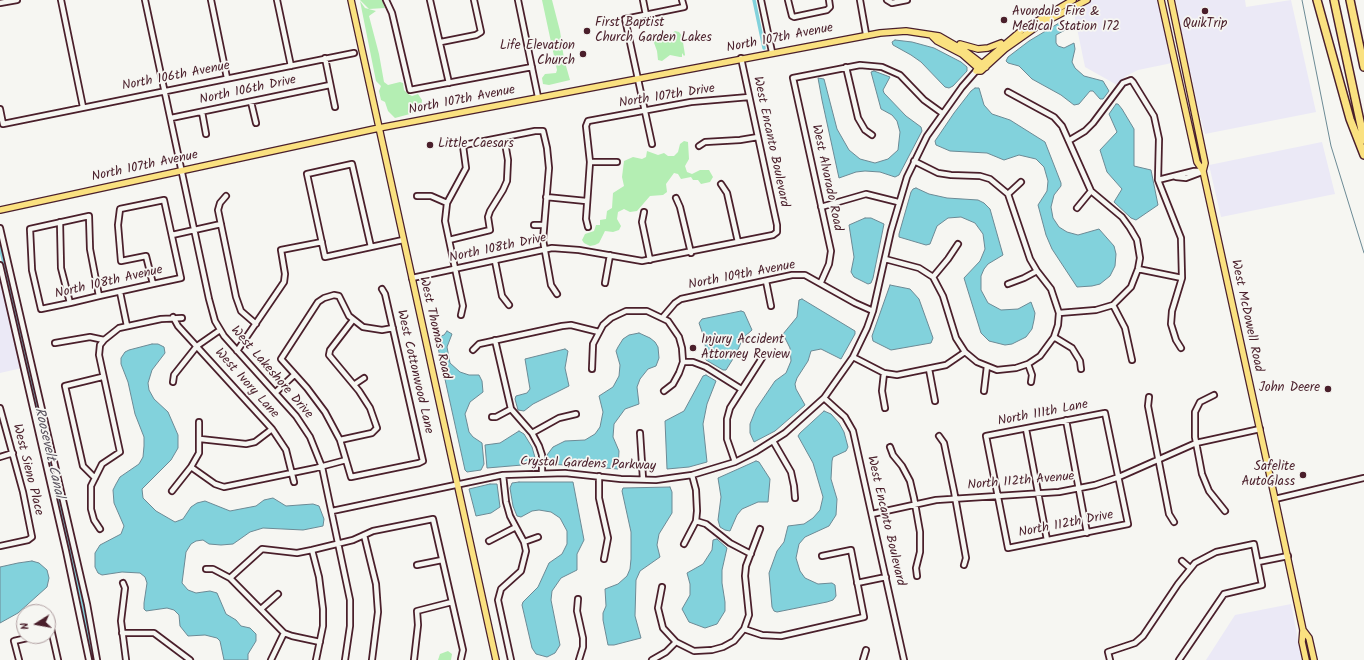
<!DOCTYPE html>
<style>
body{margin:0}
#map{position:relative;width:1364px;height:660px;overflow:hidden;background:#f6f6f2;font-family:Kalam,sans-serif}
canvas{display:block}
.north{position:absolute;left:16px;top:604px;width:40px;height:40px;box-sizing:border-box;background:#f6f6f2;border:1px solid #b1a0a2;border-radius:50%;rotate:259deg;font-size:11px;font-weight:700;line-height:16px;text-align:center;color:#4a1f2b}
.north::after{content:'';display:block;margin:auto;width:14px;height:18px;background:#4a1f2b;clip-path:polygon(50% 0,100% 100%,50% 72%,0 100%)}
</style>
<div id="map">
<canvas width="1364" height="660"></canvas>
<div class="north">N</div>
</div>
<script>
const context = document.querySelector('canvas').getContext('2d');
context.lineJoin = 'round';
function fillPath(path, color) { context.fillStyle = color; context.fill(path, 'evenodd'); }
const toPath = rows => new Path2D(rows.map(r => 'M' + r).join(''));
function strokePath(path, color, width, dash) { context.strokeStyle = color; context.lineWidth = width; context.lineCap = dash ? 'butt' : 'round'; context.setLineDash(dash || []); context.stroke(path); }
function write(font, color, halo, rows, align = 'center') {
  context.font = font + ' Kalam,sans-serif'; context.lineWidth = 3.5; context.setLineDash([]); context.textBaseline = 'middle'; context.strokeStyle = halo; context.fillStyle = color; for (const [text, x, y, turn = 0] of rows) {
    context.save(); context.translate(x, y); context.rotate((+turn || 0) * Math.PI / 180); context.textAlign = isNaN(turn) ? turn : align; if (halo) context.strokeText(text, 0, 0); context.fillText(text, 0, 0); context.restore();
  }
}
const built = toPath([
 [1094,0,1158,0,1172,63,1138,70,1126,76,1117,85,1085,67,1073,9],
 [1176,0,1245,0,1246,7,1291,0,1316,112,1205,134,1196,102,1192,77,1187,65],
 [1322,142,1335,194,1221,217,1209,165],
 [0,271,22,368,0,373],
 [1291,604,1302,660,1206,660,1235,615]
]);
const green = toPath([
 [360,0,382,0,385,8,369,9],
 [542,0,552,0,560,31,564,59,570,80,549,85,543,84,542,78,545,74,556,73,557,70],
 [360,1,365,8,376,11,369,16,379,54,384,82,388,85,400,82,403,83,404,90,408,94,412,96,418,94,422,100,421,111,395,118,388,111,385,102,381,100,379,91,381,86,376,81],
 [675,31,679,32,682,36,685,55,684,56,682,53,682,57,680,57,670,55,662,61,658,60,657,51,653,40,658,36,669,36],
 [684,141,688,142,689,159,685,166,687,172,692,174,700,170,709,170,713,177,710,182,701,184,698,180,693,180,691,177,681,179,678,174,674,173,666,184,667,192,663,195,650,196,637,211,630,212,624,209,618,212,617,219,621,226,619,230,613,232,605,231,599,243,595,245,590,246,584,243,582,240,585,234,594,231,596,225,600,225,600,220,606,219,607,211,612,208,613,193,624,186,622,177,624,161,633,157,642,159,646,157,647,151,658,155,664,153,668,156,674,156,678,152,680,144],
 [448,651,452,654,451,660,438,660,440,654]
]);
const water = toPath([
 [1059,23,1065,28,1065,30,1056,35,1056,43,1058,46,1064,48,1074,43,1075,49,1072,62,1075,68,1084,76,1103,81,1109,91,1103,99,1100,99,1093,91,1090,91,1079,104,1074,105,1061,95,1032,79,1019,66,1008,63,1006,61,1008,57,1029,41,1059,23],
 [895,40,912,42,934,48,961,62,967,67,967,71,953,86,949,88,945,87,921,62,911,55,893,45,892,42,895,40],
 [874,71,890,77,883,90,884,93,906,116,921,127,922,131,899,175,895,177,880,172,865,171,856,172,839,178,822,100,818,78,824,79,837,129,849,150,860,159,875,163,888,159,898,150,900,132,897,121,892,115,881,109,871,72,874,71],
 [975,88,979,88,984,105,992,114,1010,120,1045,142,1061,183,1061,186,1054,195,1051,207,1053,218,1059,227,1067,232,1078,235,1099,229,1114,246,1116,254,1115,266,1110,276,1100,284,1092,286,1077,287,1052,249,1046,235,1038,205,1047,191,1048,181,1044,167,1036,159,1019,155,1004,160,987,153,950,151,936,145,935,141,954,113,971,91,975,88],
 [1116,104,1118,104,1122,109,1134,129,1134,166,1151,170,1158,205,1136,220,1131,218,1114,202,1122,189,1107,172,1100,150,1117,132,1109,114,1116,104],
 [916,188,929,194,947,198,978,200,984,203,990,209,1003,255,988,264,984,269,981,276,981,290,988,303,1001,310,1018,309,1031,302,1035,313,1034,320,1032,329,1026,337,1012,344,1005,345,989,341,981,333,964,278,980,261,985,249,983,234,975,223,961,217,948,218,937,226,930,244,926,245,899,237,899,234,911,192,913,189,916,188],
 [865,218,871,218,884,224,873,278,871,283,868,284,854,277,851,272,854,257,849,225,865,218],
 [890,285,910,289,919,299,933,338,931,343,891,350,873,341,872,336,890,285],
 [802,299,855,331,855,334,841,359,821,349,811,351,808,361,797,378,795,384,796,389,805,405,775,431,754,442,750,433,750,424,756,409,775,381,786,373,791,361,790,348,783,334,797,317,799,300,802,299],
 [741,311,744,312,752,330,743,338,736,354,726,370,723,370,706,360,705,340,699,323,702,319,741,311],
 [447,331,452,334,447,347,450,363,460,372,469,375,479,375,482,381,483,392,470,402,465,414,469,432,473,437,482,443,484,464,481,470,467,472,465,470,437,343,437,337,444,335,447,331],
 [639,333,650,338,655,342,658,347,659,358,656,366,648,369,640,379,637,387,639,404,625,409,614,424,613,437,619,451,618,469,550,464,547,455,553,447,565,441,585,440,595,434,600,427,603,412,599,396,613,387,619,376,620,365,616,351,618,347,623,339,629,335,639,333],
 [152,344,158,344,164,347,165,353,152,370,148,383,149,390,154,399,168,412,178,435,178,448,171,460,142,489,143,498,156,511,175,522,183,519,191,507,197,503,205,501,230,511,256,506,264,500,273,498,286,506,313,504,319,506,324,519,323,526,303,530,263,528,250,532,233,544,221,545,209,544,203,540,196,541,191,544,186,552,182,583,188,590,196,593,210,591,217,593,226,614,236,620,241,626,250,628,256,634,256,641,248,654,248,660,224,660,220,641,217,638,205,635,188,636,180,626,179,615,174,610,167,608,146,611,144,609,144,603,147,583,145,577,140,573,122,572,102,575,98,573,95,567,95,553,100,545,121,534,124,526,114,503,113,490,116,484,120,477,139,464,143,457,144,446,144,437,135,414,128,382,121,364,121,358,125,352,129,350,152,344],
 [565,349,568,351,565,368,569,386,533,404,524,411,518,410,515,399,516,396,527,393,530,389,525,359,565,349],
 [706,375,716,381,707,404,703,424,707,462,689,467,667,469,665,421,684,411,703,376,706,375],
 [824,411,831,414,839,423,844,432,848,447,846,451,833,457,832,461,831,479,837,499,836,515,829,526,805,537,799,544,796,558,800,571,805,578,818,584,832,583,835,585,836,596,833,600,827,602,777,612,774,611,772,607,769,573,777,551,784,542,788,526,804,524,813,518,820,510,823,497,813,463,798,436,800,433,824,411],
 [519,431,524,434,532,447,536,461,534,464,487,468,485,445,500,443,519,431],
 [756,461,759,462,770,479,768,502,758,502,742,509,737,515,730,531,725,530,720,527,718,520,721,497,718,478,756,461],
 [519,482,573,482,584,540,577,554,577,570,561,578,552,591,551,600,560,645,555,653,547,657,536,654,532,648,522,605,523,602,538,587,549,563,562,554,567,544,567,531,560,518,551,512,539,510,532,511,521,517,517,516,513,506,510,488,512,483,519,482],
 [490,484,497,484,500,507,491,513,476,516,469,489,490,484],
 [670,487,672,492,672,513,659,534,657,545,660,557,640,571,636,580,635,616,641,638,614,645,608,645,603,620,603,613,606,606,605,589,618,584,627,576,630,569,631,559,631,532,622,491,623,488,670,487],
 [717,539,727,548,722,570,722,583,725,602,725,611,717,624,705,628,689,622,682,609,690,595,690,584,687,573,703,564,712,550,713,540,717,539],
 [32,561,39,563,47,570,49,578,47,587,18,613,0,623,0,567,18,563,32,561]
]);
const stream = toPath([
 [1302,0,1331,146,1364,253]
]);
const canal = toPath([
 [754,0,764,48],
 [0,246,83,604,87,632,93,660]
]);
const minor = toPath([
 [61,0,83,107],
 [145,0,209,299,215,321,224,336,296,416,310,437,322,467,350,600,350,626,345,660],
 [211,0,227,78],
 [277,0,291,66],
 [386,0,392,13,410,90,532,67],
 [430,0,449,83],
 [518,0,538,97],
 [643,0,646,15],
 [761,0,772,52],
 [788,0,792,16,794,17,827,10,830,7,829,0],
 [860,0,866,34],
 [887,0,892,3,907,0],
 [0,3,17,0],
 [441,42,476,35,481,32,474,0],
 [325,58,335,107],
 [846,67,858,118,865,130,872,135],
 [251,102,256,123],
 [0,109,3,124,354,53],
 [202,112,206,134],
 [171,118,330,85],
 [1070,140,1085,131,1093,123,1123,83,1131,80,1133,82,1154,116,1159,139,1158,180,1181,238,1182,278,1172,311,1171,324,1176,340,1181,348],
 [652,144,625,19,684,7,682,0],
 [699,146,705,142,740,140,758,137],
 [914,161,938,173,951,175,980,176,990,179,1008,194,1030,259,1037,271,1051,289,1059,313],
 [590,162,617,162],
 [1176,177,1186,178,1202,172],
 [1158,180,1194,171,1203,171],
 [721,184,727,193,738,242],
 [1008,194,1021,182],
 [226,196,220,203,218,210,236,297,241,311,256,324],
 [417,196,431,196,447,203],
 [546,197,586,201],
 [676,198,680,207,691,253],
 [821,207,866,194,898,202],
 [1077,208,1091,191],
 [644,212,642,222,650,260],
 [60,222,61,268,70,303],
 [534,225,544,225],
 [588,227,586,219,590,162,586,126,588,121,691,102,749,97],
 [0,228,87,604,97,660],
 [172,235,221,224],
 [449,240,490,230,488,217,490,211,503,190,507,181,508,160,504,137],
 [371,247,352,164,307,174,325,257,403,240],
 [885,259,919,268,933,277,943,296,956,338,965,352,977,362,997,370,1016,368,1028,364,1040,356,1054,337,1058,325,1059,313,1096,310,1113,305,1131,287,1138,269,1140,258,1137,240,1130,228,1122,217,1091,191,1062,126,1054,117,1008,92],
 [495,261,502,296,509,305],
 [0,265,66,551,89,660],
 [1138,269,1182,278],
 [933,277,948,259,958,244],
 [412,278,552,248,579,250,642,261,773,235,777,232,777,225,741,58],
 [766,281,771,306],
 [821,282,829,264,831,251,793,78,860,65,882,67,900,75,924,100,942,113],
 [605,283,610,255],
 [1008,284,1024,278,1037,271],
 [382,289,385,294,423,461,419,463,351,477,340,440,325,412,307,388,281,359,318,302,324,298,334,295,339,296,349,316,363,327,382,330,393,328],
 [120,292,127,326],
 [99,296,90,249,89,216,30,229,32,270,41,309,70,303,99,296,153,284,181,278,164,200,120,209,118,225,121,261,146,256,153,284],
 [1113,305,1125,328,1132,360],
 [461,315,463,306,445,221,447,203,466,168,463,146,469,144,535,131,543,131,547,148,549,168,543,240,551,285,557,294],
 [173,317,178,326,272,429,286,450,294,482],
 [663,317,675,303,681,299,792,275,805,275,855,303,873,311],
 [1054,337,1072,348,1080,361,1081,369],
 [495,340,511,409,532,433,539,446,542,455,542,473],
 [55,343,90,337,104,340,119,328,161,319,182,318],
 [473,350,479,344,562,326,571,325,599,332],
 [237,351,284,282,285,274,281,250,322,242],
 [853,357,884,373,897,375,946,365,965,352],
 [683,362,693,362,706,367,741,389],
 [1028,364,1032,375,1031,382],
 [592,369,593,344,603,325,611,318,626,311,647,311,668,321,679,337,682,348,683,362,679,373,673,384,664,391],
 [929,369,935,401],
 [884,373,882,391,885,408],
 [173,382,174,375,197,346,220,330],
 [355,384,364,378],
 [984,391,987,366],
 [276,392,294,375],
 [1214,395,1200,402,1195,412,1195,437,1202,474,1209,491,1225,511],
 [1149,397,1148,406,1169,514,1174,522],
 [824,398,845,417,853,431,904,660],
 [0,408,23,492,32,537,28,540,0,546],
 [1105,413,1128,524,1008,548,986,436,1105,413],
 [492,417,496,417,511,409],
 [1066,420,1087,533],
 [1026,429,1047,540],
 [532,433,559,418,576,414],
 [640,433,643,479],
 [939,436,944,443,954,491,966,558,964,565],
 [200,439,246,444,255,442,272,429],
 [340,440,372,433,377,428,370,408,359,391,329,355,330,350,353,320],
 [773,441,791,472,794,486,795,498],
 [890,447,893,455,902,466,910,481,914,498,920,532,920,552,916,568,917,576],
 [0,457,13,453],
 [735,462,727,439,727,419,730,408,762,358],
 [191,467,215,484,224,487,316,468,346,460],
 [503,475,506,502,510,516,524,542,526,551,521,571,501,589,498,600,511,660],
 [599,476,599,498,608,538,604,559],
 [95,478,83,466,65,386,102,377],
 [172,491,191,467,199,453,199,422],
 [1275,499,1364,478],
 [332,511,503,475,565,473,621,479,656,480,692,475,735,462,755,452,785,433,824,398,853,357,867,328,873,311,891,231,907,177,927,136,962,87,976,71],
 [872,514,936,500,1059,492,1095,485,1119,477,1196,443,1260,429],
 [696,521,706,524,730,543,751,554],
 [100,529,94,520,91,509,91,486,102,464,120,452,99,355,100,345,104,340],
 [364,535,376,584,378,612,372,660],
 [489,541,516,527],
 [524,542,538,537],
 [684,544,696,521,697,511,696,490,692,475],
 [312,550,319,577,323,609,323,626,316,660],
 [1182,561,1190,568],
 [1258,562,1288,556],
 [417,565,442,560],
 [206,569,213,569,230,578,284,633,292,636,320,642],
 [230,578,262,549,297,553,312,550,353,540,373,531,433,519,463,650,461,659],
 [123,583,125,588,121,621,126,660],
 [857,583,886,577],
 [662,587,658,608,663,628,676,642],
 [578,599,577,611,583,638,583,647,579,660],
 [261,609,278,594],
 [49,620,58,660],
 [744,629,762,635,781,636,864,617,851,550,822,556],
 [122,633,154,633,190,660],
 [19,660,14,641,36,636],
 [271,660,284,633],
 [414,660,418,625,417,611,452,602],
 [652,660,666,652,676,642,694,651,712,650,723,647,734,641,744,629,749,615,745,576,746,566,760,529],
 [863,660,866,650],
 [1110,660,1108,652,1135,643,1143,636,1178,584,1195,563,1216,552,1254,544,1262,585,1224,594,1179,660]
]);
const major = toPath([
 [351,0,496,660],
 [1073,0,1022,30,978,67,976,71,981,71,1005,49,1039,25,1087,0],
 [1161,0,1197,162,1203,171,1275,499,1303,630,1302,642,1306,660],
 [1171,0,1205,163,1203,171],
 [931,35,937,41,962,54,979,69],
 [960,44,978,49,988,48,1001,43],
 [0,210,379,128,880,33,906,31,939,36,965,51,986,67],
 [1303,630,1309,638,1314,660]
]);
const highway = toPath([
 [1317,0,1350,119,1364,155],
 [1334,0,1364,140],
 [1350,0,1364,67]
]);
const markers = [
 [1205,11,4,"#4a1f2b"],
 [1004,20,4,"#4a1f2b"],
 [587,31,4,"#4a1f2b"],
 [583,54,4,"#4a1f2b"],
 [430,145,4,"#4a1f2b"],
 [693,348,4,"#4a1f2b"],
 [1328,389,4,"#4a1f2b"],
 [1303,475,4,"#4a1f2b"]
];
const poiNames = [
 ["Avondale Fire &",1012,13],
 ["Medical Station 172",1012,28],
 ["First Baptist",595,24],
 ["Church Garden Lakes",595,39],
 ["QuikTrip",1205,25,"center"],
 ["Life Elevation",575,47,"right"],
 ["Church",575,62,"right"],
 ["Little Caesars",438,145],
 ["Injury Accident",701,341],
 ["Attorney Review",701,356],
 ["John Deere",1320,389,"right"],
 ["Safelite",1295,468,"right"],
 ["AutoGlass",1295,483,"right"]
];
const streetNames = [
 ["North 107th Avenue",780,39,-11],
 ["North 106th Avenue",176,77,-11],
 ["North 106th Drive",248,91,-12],
 ["North 107th Drive",667,97,-9],
 ["North 107th Avenue",462,101,-11],
 ["West Encanto Boulevard",770,142,78],
 ["North 107th Avenue",145,167,-12],
 ["West Alvarado Road",826,178,78],
 ["North 108th Drive",498,249,-12],
 ["North 109th Avenue",742,276,-11],
 ["North 108th Avenue",109,283,-13],
 ["West McDowell Road",1246,316,78],
 ["West Thomas Road",434,328,77],
 ["West Cottonwood Lane",414,372,77],
 ["West Lakeshore Drive",271,373,49],
 ["West Ivory Lane",246,384,48],
 ["North 111th Lane",1043,414,-11],
 ["Crystal Gardens Parkway",588,465,2],
 ["West Sieno Place",27,470,76],
 ["North 112th Avenue",1021,482,-5],
 ["West Encanto Boulevard",885,521,77],
 ["North 112th Drive",1066,525,-11]
];
const waterNames = [
 ["Roosevelt Canal",48,453,77]
];
fillPath(built, '#ebe9f6');
fillPath(green, '#b4eeb3');
fillPath(water, '#82d2dc');
strokePath(water, '#6c8a95', 1);
strokePath(stream, '#6c8a95', 1);
strokePath(canal, '#82d2dc', 3.5);
strokePath(minor, '#4a1f2b', 8);
strokePath(major, '#4a1f2b', 8);
strokePath(highway, '#4a1f2b', 10);
strokePath(minor, '#f6f6f2', 4.5);
strokePath(major, '#fae180', 5.5);
strokePath(highway, '#fae180', 7);
for (const [x, y, r, color] of markers) { const dot = new Path2D(); dot.arc(x, y, r, 0, 2 * Math.PI); context.fillStyle = color; context.fill(dot); strokePath(dot, '#f6f6f2', 1.5); }
write('13px', '#4a1f2b', '#f6f6f2', poiNames, 'left');
write('13px', '#4a1f2b', '#f6f6f2', streetNames);
write('italic 14px', '#5b5560', '#f6f6f2', waterNames);
</script>
